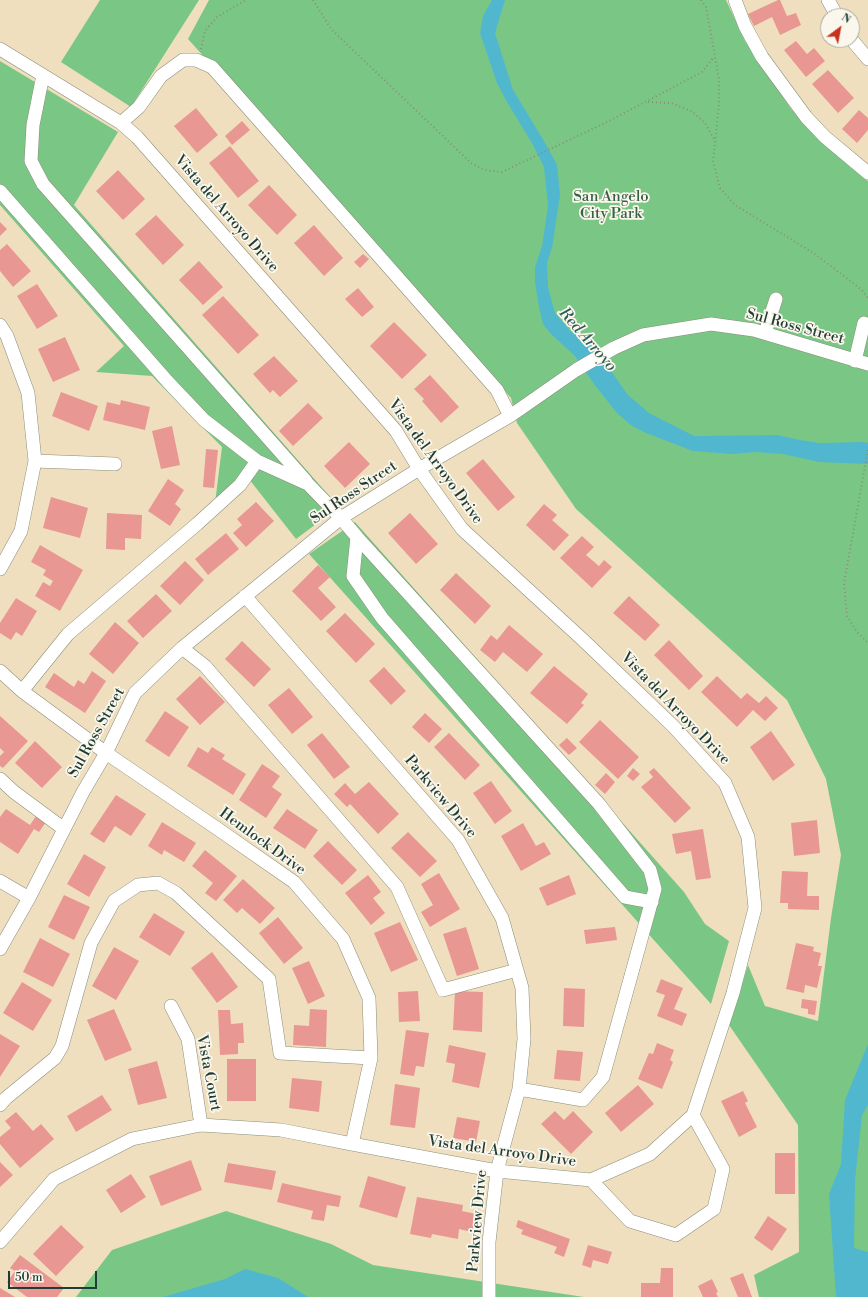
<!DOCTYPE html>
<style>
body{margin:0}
#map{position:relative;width:868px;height:1297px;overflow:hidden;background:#f0dfbf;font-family:"Libre Bodoni",serif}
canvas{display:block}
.north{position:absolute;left:820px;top:8px;width:40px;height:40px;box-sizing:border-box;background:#fbf7ec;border:1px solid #a3ada2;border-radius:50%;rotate:32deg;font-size:11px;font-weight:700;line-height:16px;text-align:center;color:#1f3d34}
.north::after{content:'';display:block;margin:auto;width:14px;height:18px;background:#c8321e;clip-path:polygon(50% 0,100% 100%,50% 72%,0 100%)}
.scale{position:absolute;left:8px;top:1271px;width:89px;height:18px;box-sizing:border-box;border:2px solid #1f3d34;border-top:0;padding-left:5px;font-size:12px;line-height:14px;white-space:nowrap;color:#1f3d34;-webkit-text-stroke:3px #fbf7ec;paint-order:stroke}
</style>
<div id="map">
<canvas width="868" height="1297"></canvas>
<div class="north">N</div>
<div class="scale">50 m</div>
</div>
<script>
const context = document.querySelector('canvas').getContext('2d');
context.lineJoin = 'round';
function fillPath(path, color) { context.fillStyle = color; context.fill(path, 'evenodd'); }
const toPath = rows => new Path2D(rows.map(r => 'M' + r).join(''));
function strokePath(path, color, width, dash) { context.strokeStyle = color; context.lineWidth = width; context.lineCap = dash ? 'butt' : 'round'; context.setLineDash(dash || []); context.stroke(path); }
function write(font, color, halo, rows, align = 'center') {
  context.font = font + ' "Libre Bodoni",serif'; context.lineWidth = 3.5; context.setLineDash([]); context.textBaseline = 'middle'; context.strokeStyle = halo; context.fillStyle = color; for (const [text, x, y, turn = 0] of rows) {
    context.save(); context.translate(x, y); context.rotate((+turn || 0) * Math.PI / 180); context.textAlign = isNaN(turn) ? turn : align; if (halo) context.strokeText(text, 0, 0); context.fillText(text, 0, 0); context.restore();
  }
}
const green = toPath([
 [100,0,199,0,131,107,61,62],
 [209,0,726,0,745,41,791,109,849,166,868,181,868,1297,759,1297,754,1275,799,1252,798,1125,729,1025,748,965,765,1006,818,1021,831,918,841,855,826,779,787,700,576,509,517,423,511,398,188,39],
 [0,61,118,132,74,205,339,507,296,539,245,474,215,503,222,447,152,376,96,372,124,346,0,205],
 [355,522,684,892,705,924,729,941,711,1004,309,554],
 [226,1211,331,1244,373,1265,584,1297,76,1297,112,1250]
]);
const water = toPath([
 [492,0,505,0,495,33,513,90,544,141,557,165,560,195,552,248,547,263,548,287,555,313,572,333,593,339,594,347,628,395,649,413,694,436,777,435,800,440,820,443,863,442,868,443,868,464,819,462,783,454,756,452,731,454,693,451,646,433,632,426,617,413,594,384,575,356,550,333,543,324,539,307,535,282,535,267,542,246,548,206,544,167,532,143,507,102,497,83,480,33,483,16],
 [868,1044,868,1105,862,1115,855,1180,854,1248,868,1252,868,1297,836,1297,829,1194,841,1164,845,1100],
 [245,1269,278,1278,308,1297,163,1297,225,1279]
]);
const building = toPath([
 [778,0,780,0,787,16,796,13,801,25,780,35,772,17,754,26,748,14],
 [796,41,807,54,814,48,825,61,806,77,784,50],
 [828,70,854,98,838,113,812,84],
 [196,108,218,135,197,153,174,126],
 [859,110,868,118,868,130,857,143,842,129],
 [242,121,250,130,232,145,225,136],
 [230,146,259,181,238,198,209,163],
 [118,170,145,199,123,220,96,191],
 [269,185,297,215,277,235,248,205],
 [156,215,184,245,163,265,135,234],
 [0,222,7,229,0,236],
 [314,225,343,258,324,276,294,243],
 [7,244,31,271,13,287,0,271,0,250],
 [363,254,369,259,360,268,354,262],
 [199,261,223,287,203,305,179,280],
 [37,284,58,316,37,329,17,296],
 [358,288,374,307,362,317,345,299],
 [223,296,259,335,238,354,202,315],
 [394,322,427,355,402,379,370,346],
 [65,337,80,370,53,382,38,349],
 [274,356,298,381,280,397,273,390,270,393,253,374],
 [430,375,459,407,441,423,422,401,424,399,414,389],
 [61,392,98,406,89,431,52,416],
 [121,400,150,407,145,430,103,420,107,402,120,405],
 [308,403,323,418,293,446,279,431],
 [172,426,180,465,161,469,152,431],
 [349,442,370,464,345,488,324,466],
 [206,449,218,450,214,488,203,487],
 [483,459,515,497,498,511,466,473],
 [168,479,184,490,175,504,181,509,170,526,148,511],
 [51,497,88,508,80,538,43,528],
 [256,502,274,521,246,547,233,533,242,525,237,519],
 [544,504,557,515,552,520,569,535,554,551,526,525],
 [107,513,142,515,141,539,125,538,125,550,106,549],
 [410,513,438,544,416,564,388,533],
 [226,533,239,549,208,575,195,559],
 [582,536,594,547,586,555,599,566,604,560,612,567,592,588,560,558],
 [40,545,83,570,60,611,35,596,43,582,50,586,53,581,43,575,46,570,31,562],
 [185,561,204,580,180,605,160,586],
 [318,565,330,577,318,588,336,607,321,621,292,591],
 [456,573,491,606,475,624,440,590],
 [156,594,172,611,143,638,127,621],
 [629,596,660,625,645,641,613,613],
 [16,598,37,611,22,636,16,632,11,640,0,633,0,623],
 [345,613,375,644,356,663,326,631],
 [115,622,139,643,113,674,89,654],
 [509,625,543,654,527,672,503,652,495,662,480,650,491,635,497,640],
 [669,640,703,676,689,690,654,655],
 [242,641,271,669,254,687,225,659],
 [554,666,588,694,581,703,584,705,567,724,530,693],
 [384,667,406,691,391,705,369,681],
 [92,671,106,681,85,713,45,687,54,673,74,687,78,680,84,684],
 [200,676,225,702,200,725,176,699],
 [717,676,741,699,747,693,759,703,766,696,778,708,765,721,753,710,737,727,701,692],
 [289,688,313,717,292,734,268,705],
 [165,711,189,727,169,757,145,741],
 [425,713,442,729,429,743,412,727],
 [0,716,28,741,3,768,0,766,0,756,4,752,0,748],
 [600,720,639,757,618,779,579,742],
 [771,731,795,765,773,781,750,747],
 [322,733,350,767,334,779,307,745],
 [449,733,480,765,465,780,434,747],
 [567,738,577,748,569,755,559,745],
 [35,741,62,767,42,788,15,763],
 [198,747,208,753,212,747,225,755,222,759,246,774,233,795,187,766],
 [262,764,280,776,272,787,282,794,266,818,239,800],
 [633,768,640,774,633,781,627,776],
 [654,768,691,808,675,823,641,787,653,777,649,772],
 [606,773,615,782,605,794,595,785],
 [491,781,512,811,495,824,473,793],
 [369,782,399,814,378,834,350,804,347,807,334,794,345,783,355,794],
 [116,795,146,814,131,836,115,826,104,843,90,834],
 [6,809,30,825,36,816,46,822,39,832,34,829,18,854,0,842,0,817],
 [287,809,318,830,305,849,273,828],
 [817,820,820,853,794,856,791,823],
 [162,822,196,843,184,862,164,850,162,855,148,846],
 [523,823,536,846,544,842,551,854,521,871,501,836],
 [703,829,711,878,696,880,691,851,676,854,672,834],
 [408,832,437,861,420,877,391,848],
 [328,841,357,870,342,885,313,856],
 [205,850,237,876,216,901,205,893,213,883,192,866],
 [84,854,106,867,89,897,67,884],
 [782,871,808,872,807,896,819,896,819,910,788,909,788,903,780,903],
 [439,873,460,909,430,927,421,912,433,905,421,884],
 [368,875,381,892,373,898,385,913,371,925,345,893],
 [569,875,576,894,547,906,539,888],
 [243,879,275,908,260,924,242,908,237,913,223,900],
 [64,895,90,907,74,940,48,927],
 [154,913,185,932,170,956,139,937],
 [278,917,303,948,284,964,259,933],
 [400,922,418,960,391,972,374,933],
 [466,927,479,969,457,976,443,934],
 [615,927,617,940,586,944,584,930],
 [40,938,70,954,53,987,23,972],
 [796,943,814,947,813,951,821,953,818,966,822,966,817,988,805,985,804,993,786,989],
 [114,947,139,961,116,1000,92,986],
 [212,952,238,987,217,1003,191,968],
 [309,961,325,996,308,1004,292,968],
 [661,979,683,988,674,1009,687,1014,682,1026,657,1016,665,995,656,992],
 [22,982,52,1000,33,1031,3,1013],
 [564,988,585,989,584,1027,563,1026],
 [418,991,420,1021,399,1022,398,992],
 [455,991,483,992,482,1032,453,1030],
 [802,999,817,1001,815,1015,808,1014,808,1009,801,1008],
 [114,1009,132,1050,105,1061,87,1020],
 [310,1009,327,1010,326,1047,293,1045,294,1025,309,1026],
 [218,1010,230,1010,231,1024,243,1023,244,1043,238,1043,238,1054,220,1055],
 [406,1030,429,1033,424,1067,416,1066,414,1076,400,1074],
 [0,1034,20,1046,0,1077],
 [657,1043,674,1050,670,1060,673,1062,662,1089,638,1079,649,1053,653,1054],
 [449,1045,486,1053,479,1088,452,1082,455,1064,446,1062],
 [557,1050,583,1052,580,1081,554,1079],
 [227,1059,256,1059,256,1101,227,1101],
 [157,1061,167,1098,138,1105,128,1069],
 [292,1078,322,1081,319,1112,289,1108],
 [395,1084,420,1088,415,1128,390,1125],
 [638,1085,654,1104,621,1132,605,1113],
 [743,1091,748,1101,745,1103,757,1127,739,1137,721,1101],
 [102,1095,112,1110,76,1132,67,1116],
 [555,1111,564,1120,573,1111,593,1132,571,1154,541,1124],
 [16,1112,33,1131,41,1124,54,1139,20,1168,0,1144,0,1137,11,1128,5,1121],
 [457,1117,480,1121,476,1142,453,1138],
 [775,1153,795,1153,795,1194,775,1194],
 [191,1160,202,1190,161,1206,149,1176],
 [0,1162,13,1175,0,1187],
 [228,1163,276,1171,272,1190,224,1182],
 [131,1174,146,1197,121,1213,106,1190],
 [368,1176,406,1187,397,1218,359,1207],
 [282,1183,341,1196,339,1207,327,1205,324,1221,311,1219,313,1211,277,1202],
 [417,1197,463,1205,462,1211,476,1214,472,1232,459,1229,458,1239,432,1234,431,1238,410,1234],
 [768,1216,787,1229,772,1251,754,1238],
 [518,1220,570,1239,564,1257,554,1253,557,1247,521,1234,523,1230,516,1227],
 [61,1225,84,1247,56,1276,33,1254],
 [588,1245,612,1252,608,1264,593,1260,591,1268,582,1265],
 [20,1255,64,1288,57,1297,27,1297,7,1282,15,1271,10,1268],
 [661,1268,673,1268,673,1297,641,1297,641,1283,660,1283],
 [743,1273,752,1297,738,1297,730,1278],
 [712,1279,718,1292,716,1293,718,1297,703,1297,698,1286],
 [0,1288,15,1297,0,1297]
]);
const path = toPath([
 [313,0,331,29,471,163,485,170,502,172,609,121,702,72,714,57],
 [701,0,706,7,719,79,719,104,713,162,720,188,735,205,815,254,862,290,868,298],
 [201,49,205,31,217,17,246,0],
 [648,102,671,103,693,112,705,123,714,139],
 [868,450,844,583,847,616,857,632,868,643]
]);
const minor = toPath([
 [735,0,745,26,762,57,806,117,825,137,868,173],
 [828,0,837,16],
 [852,40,868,59],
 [0,49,121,123,137,137,396,431,419,469,462,529,582,639,674,727,725,783,748,837,755,908,733,993,693,1115,650,1154,591,1180,497,1171,352,1144,281,1130,201,1125,132,1139,54,1179,0,1242],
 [43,75,33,125,31,161,43,184,306,481],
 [121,123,139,107,161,76,183,60,196,60,212,67,497,390,510,416],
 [0,191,168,382,204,420,257,461,308,484,341,518,357,537,353,576,382,618,625,897,652,902],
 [0,325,7,336,28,393,35,461,21,531,0,569],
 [765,333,776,299],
 [855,361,864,323],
 [35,461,115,464],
 [357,537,599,804,650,870,655,889,603,1077,583,1100,519,1089],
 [245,596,458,840,502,918,522,988,524,1039,519,1089,497,1171,489,1242,489,1297],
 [182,648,205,666,397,887,443,990,517,970],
 [0,671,22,691,106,753,215,827,294,882,343,939,369,998,371,1058,352,1144],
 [22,691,68,634,197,524,240,485,257,461],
 [0,779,14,792,64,829],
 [0,881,29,898],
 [0,949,29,898,83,792,106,753,135,693,182,648,341,518,419,469,510,416,576,370,614,348,643,335,711,324,754,330,868,364],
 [171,1006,188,1039,201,1125],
 [0,1105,6,1098,55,1058,62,1046,91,943,114,901,138,885,158,883,176,893,269,979,280,1053,371,1058],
 [591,1180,630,1221,676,1235,714,1209,723,1169,693,1115]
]);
const parkNames = [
 ["San Angelo",611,197],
 ["City Park",611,214]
];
const streetNames = [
 ["Vista del Arroyo Drive",226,214,49],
 ["Sul Ross Street",795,327,15],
 ["Vista del Arroyo Drive",435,462,54],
 ["Sul Ross Street",354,493,-34],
 ["Vista del Arroyo Drive",675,709,46],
 ["Sul Ross Street",97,733,-61],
 ["Parkview Drive",440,797,50],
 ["Hemlock Drive",262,842,36],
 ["Vista Court",208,1073,79],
 ["Vista del Arroyo Drive",502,1152,8],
 ["Parkview Drive",478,1221,-85]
];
const waterNames = [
 ["Red Arroyo",587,340,49]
];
fillPath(green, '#7ac785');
fillPath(water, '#50b7ce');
fillPath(building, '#e99792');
strokePath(minor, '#888e7a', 14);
strokePath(path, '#888e7a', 2, [1, 3]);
strokePath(minor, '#fff', 13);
write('15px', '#366048', '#fbf7ec', parkNames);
write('15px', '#1f3d34', '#fbf7ec', streetNames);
write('italic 16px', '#2b5c5a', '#fbf7ec', waterNames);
</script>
